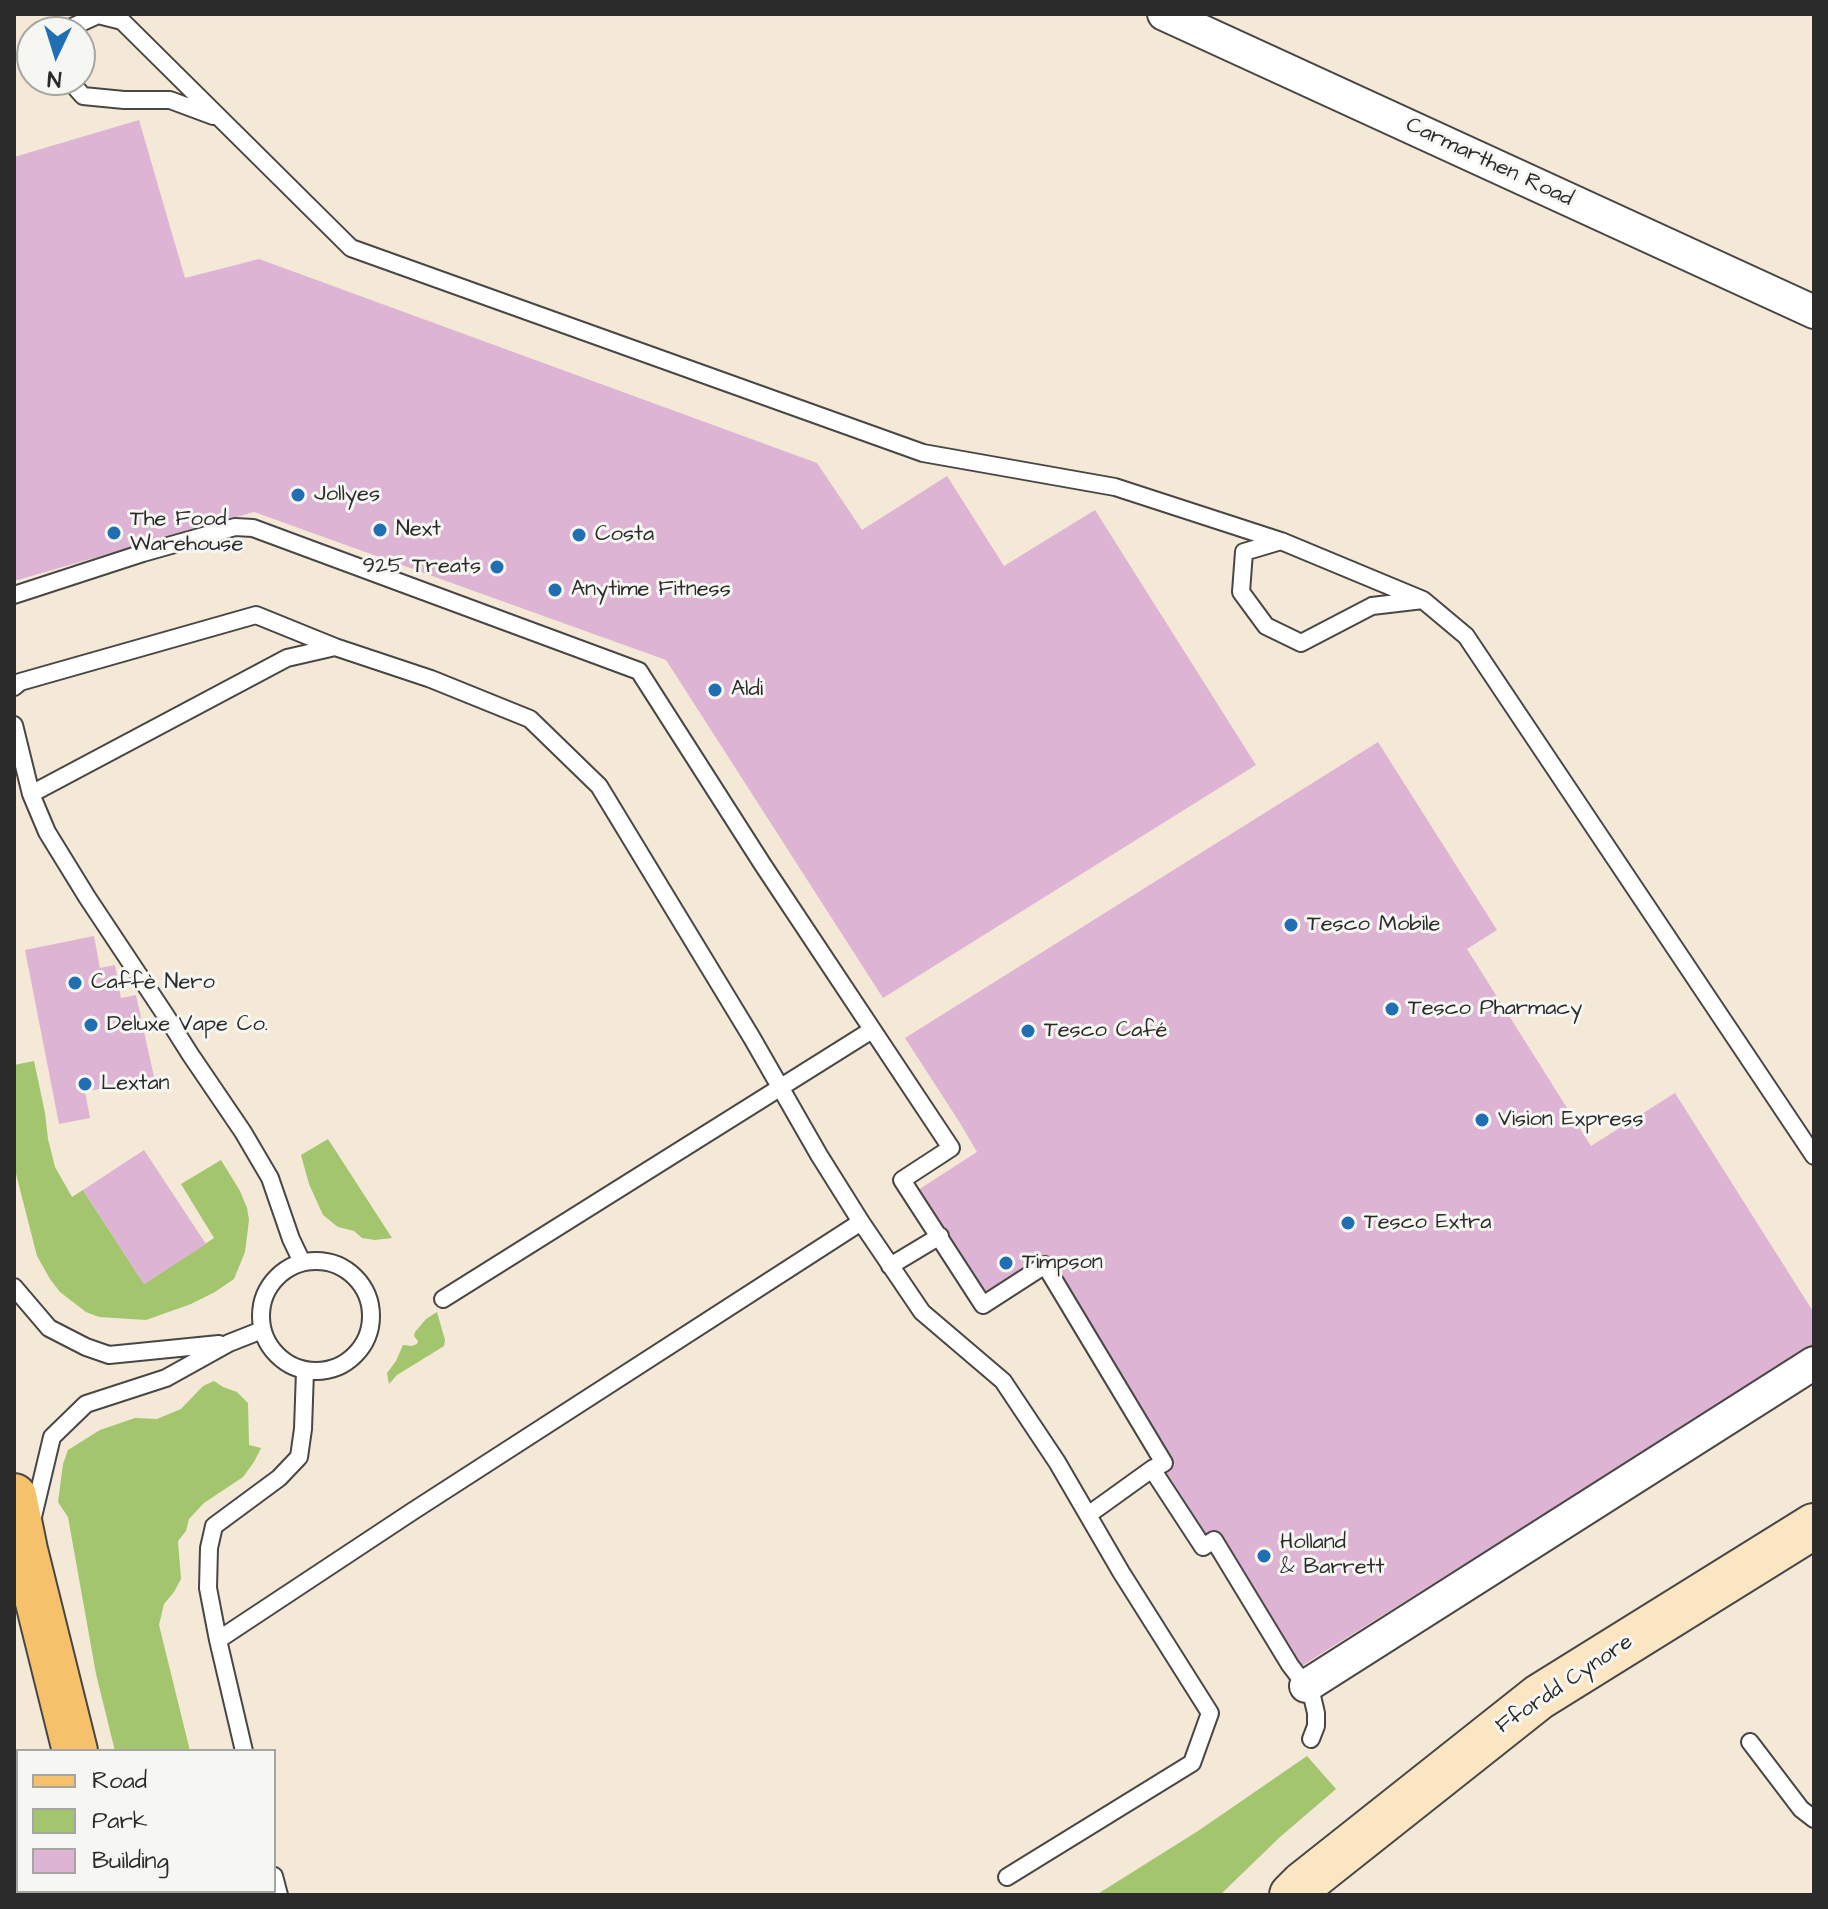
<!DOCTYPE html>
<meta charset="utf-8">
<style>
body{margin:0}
#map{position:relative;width:1828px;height:1909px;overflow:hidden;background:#f4e8d7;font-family:"Architects Daughter",sans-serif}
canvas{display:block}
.frame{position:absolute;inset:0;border:16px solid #2b2b2b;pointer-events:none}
.legend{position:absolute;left:16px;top:1749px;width:260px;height:144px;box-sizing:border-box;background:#f6f6f2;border:2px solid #a5a5a2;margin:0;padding:10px 14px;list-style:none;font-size:24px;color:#2b2b2b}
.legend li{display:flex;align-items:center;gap:16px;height:40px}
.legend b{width:40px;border:2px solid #a5a5a2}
.north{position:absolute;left:16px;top:16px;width:80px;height:80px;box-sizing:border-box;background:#f6f6f2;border:2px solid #a5a5a2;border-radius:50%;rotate:184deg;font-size:22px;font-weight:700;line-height:32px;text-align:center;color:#2b2b2b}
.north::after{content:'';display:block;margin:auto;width:28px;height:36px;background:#1f6fb2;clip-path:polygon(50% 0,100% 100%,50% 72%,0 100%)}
</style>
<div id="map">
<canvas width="1828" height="1909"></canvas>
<div class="frame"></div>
<ul class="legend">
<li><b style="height:10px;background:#f6c16b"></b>Road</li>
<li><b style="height:22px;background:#a2c56e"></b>Park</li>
<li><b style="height:22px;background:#deb4d4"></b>Building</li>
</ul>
<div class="north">N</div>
</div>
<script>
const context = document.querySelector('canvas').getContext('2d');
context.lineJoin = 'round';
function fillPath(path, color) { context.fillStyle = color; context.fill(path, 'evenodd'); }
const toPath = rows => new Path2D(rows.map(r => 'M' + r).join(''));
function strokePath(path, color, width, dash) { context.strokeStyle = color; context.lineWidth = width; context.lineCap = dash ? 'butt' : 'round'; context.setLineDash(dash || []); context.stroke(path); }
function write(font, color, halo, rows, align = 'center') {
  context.font = font + ' "Architects Daughter",sans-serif'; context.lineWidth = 6; context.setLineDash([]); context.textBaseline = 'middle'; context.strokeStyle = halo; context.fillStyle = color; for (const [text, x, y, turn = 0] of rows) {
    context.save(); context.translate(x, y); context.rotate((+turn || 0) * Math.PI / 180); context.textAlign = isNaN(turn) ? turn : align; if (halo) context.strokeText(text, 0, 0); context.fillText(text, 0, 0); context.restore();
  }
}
const green = toPath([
 [34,1061,45,1113,48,1139,55,1167,72,1197,83,1190,144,1284,214,1238,181,1184,221,1160,240,1191,247,1208,249,1220,245,1252,234,1279,215,1292,191,1304,146,1320,99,1317,86,1312,60,1292,50,1279,37,1256,14,1166,14,1065],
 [328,1139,392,1238,375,1240,362,1238,354,1231,338,1227,323,1215,309,1184,301,1155],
 [437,1312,445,1340,444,1346,397,1375,389,1384,387,1373,396,1361,403,1345,412,1346,417,1344,418,1341,414,1336,415,1332,426,1319],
 [214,1381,223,1387,237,1392,248,1403,249,1445,261,1448,254,1462,243,1477,204,1503,189,1519,186,1531,178,1541,181,1579,174,1592,164,1604,159,1625,190,1751,115,1751,96,1674,68,1517,58,1502,63,1464,68,1450,100,1430,135,1418,157,1419,181,1409,203,1386],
 [1307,1756,1336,1789,1280,1837,1220,1895,1096,1895,1198,1831]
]);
const building = toPath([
 [139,120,185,278,259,259,817,463,862,530,947,476,1004,566,1095,510,1256,765,883,998,666,660,254,512,14,581,14,157],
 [1378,742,1497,930,1467,949,1591,1146,1675,1093,1814,1313,1814,1345,1300,1667,1216,1532,1205,1541,1161,1473,1175,1465,1042,1256,985,1293,918,1190,977,1152,960,1123,905,1038],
 [94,936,100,968,115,965,121,998,136,995,154,1077,85,1092,90,1118,59,1124,25,950],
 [144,1150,206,1244,144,1284,83,1190]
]);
const lane = toPath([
 [61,32,98,15,122,21,351,248,923,453,1115,487,1281,541,1423,600],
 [69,80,83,96,124,100,170,100,213,116],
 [1281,541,1244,552,1241,592,1266,626,1301,643,1372,606,1423,600,1466,636,1814,1156],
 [14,595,143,553,235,527,253,528,639,671,763,865,951,1148,902,1180,983,1305,1045,1265,1164,1463,1152,1469,1203,1547,1214,1540,1290,1665,1306,1686,1312,1696,1316,1713,1316,1726,1311,1739],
 [14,687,20,682,256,615,335,647],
 [14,725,31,794],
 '261 1316a55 55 0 1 1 110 0a55 55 0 1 1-110 0Z',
 [302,1262,291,1239,270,1178,243,1132,190,1054,166,1016,87,897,47,832,31,794,287,658,335,647,431,679,530,719,599,786,752,1038,819,1155,861,1222,922,1312,1003,1381,1057,1462,1121,1572,1210,1713,1192,1763,1007,1877],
 [890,1266,940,1236],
 [14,1287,49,1328,86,1347,109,1355,219,1344],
 [443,1299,872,1030],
 [1088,1515,1152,1469],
 [32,1521,52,1437,86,1404,166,1378,229,1343,262,1330],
 [218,1640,413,1511,861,1222],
 [1750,1742,1801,1809,1814,1819],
 [244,1751,218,1640,208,1588,209,1548,214,1526,279,1478,299,1457,303,1429,305,1371],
 [274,1876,279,1895]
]);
const street = toPath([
 [1164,14,1814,312],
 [1306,1686,1814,1363]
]);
const secondary = toPath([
 [1292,1895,1303,1884,1539,1697,1814,1526]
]);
const primary = toPath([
 [14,1496,25,1550,75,1751],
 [14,1824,18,1838],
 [33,1891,34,1895],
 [110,1891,111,1895]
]);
const markers = [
 [298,495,8,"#1f6fb2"],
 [380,530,8,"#1f6fb2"],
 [114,533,8,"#1f6fb2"],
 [579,535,8,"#1f6fb2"],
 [497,567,8,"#1f6fb2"],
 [555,590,8,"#1f6fb2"],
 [715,690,8,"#1f6fb2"],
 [1291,925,8,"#1f6fb2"],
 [75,983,8,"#1f6fb2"],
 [1392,1009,8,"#1f6fb2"],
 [91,1025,8,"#1f6fb2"],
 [1028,1031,8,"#1f6fb2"],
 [85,1084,8,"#1f6fb2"],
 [1482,1120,8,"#1f6fb2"],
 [1348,1223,8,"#1f6fb2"],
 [1006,1263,8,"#1f6fb2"],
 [1264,1556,8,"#1f6fb2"]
];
const streetNames = [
 ["Carmarthen Road",1489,163,25],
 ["Ffordd Cynore",1565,1685,-34]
];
const poiNames = [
 ["Jollyes",314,495],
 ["The Food",130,520],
 ["Warehouse",130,545],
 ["Next",396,530],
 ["Costa",595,535],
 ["925 Treats",481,567,"right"],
 ["Anytime Fitness",571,590],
 ["Aldi",731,690],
 ["Tesco Mobile",1307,925],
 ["Caffè Nero",91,983],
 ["Tesco Pharmacy",1408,1009],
 ["Deluxe Vape Co.",107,1025],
 ["Tesco Café",1044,1031],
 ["Lextan",101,1084],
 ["Vision Express",1498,1120],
 ["Tesco Extra",1364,1223],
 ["Timpson",1022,1263],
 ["Holland",1280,1543],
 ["& Barrett",1280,1568]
];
fillPath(green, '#a2c56e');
fillPath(building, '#deb4d4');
strokePath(lane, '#494745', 20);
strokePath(street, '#494745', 36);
strokePath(secondary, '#494745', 48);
strokePath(primary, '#494745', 48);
strokePath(lane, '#fff', 16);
strokePath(street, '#fff', 32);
strokePath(secondary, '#fbe6c4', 44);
strokePath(primary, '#f6c16b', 44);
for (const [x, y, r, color] of markers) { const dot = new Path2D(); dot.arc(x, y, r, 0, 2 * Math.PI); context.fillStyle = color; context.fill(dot); strokePath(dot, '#f6f6f2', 3); }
write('22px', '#2b2b2b', '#f6f6f2', streetNames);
write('22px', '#2b2b2b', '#f6f6f2', poiNames, 'left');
</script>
